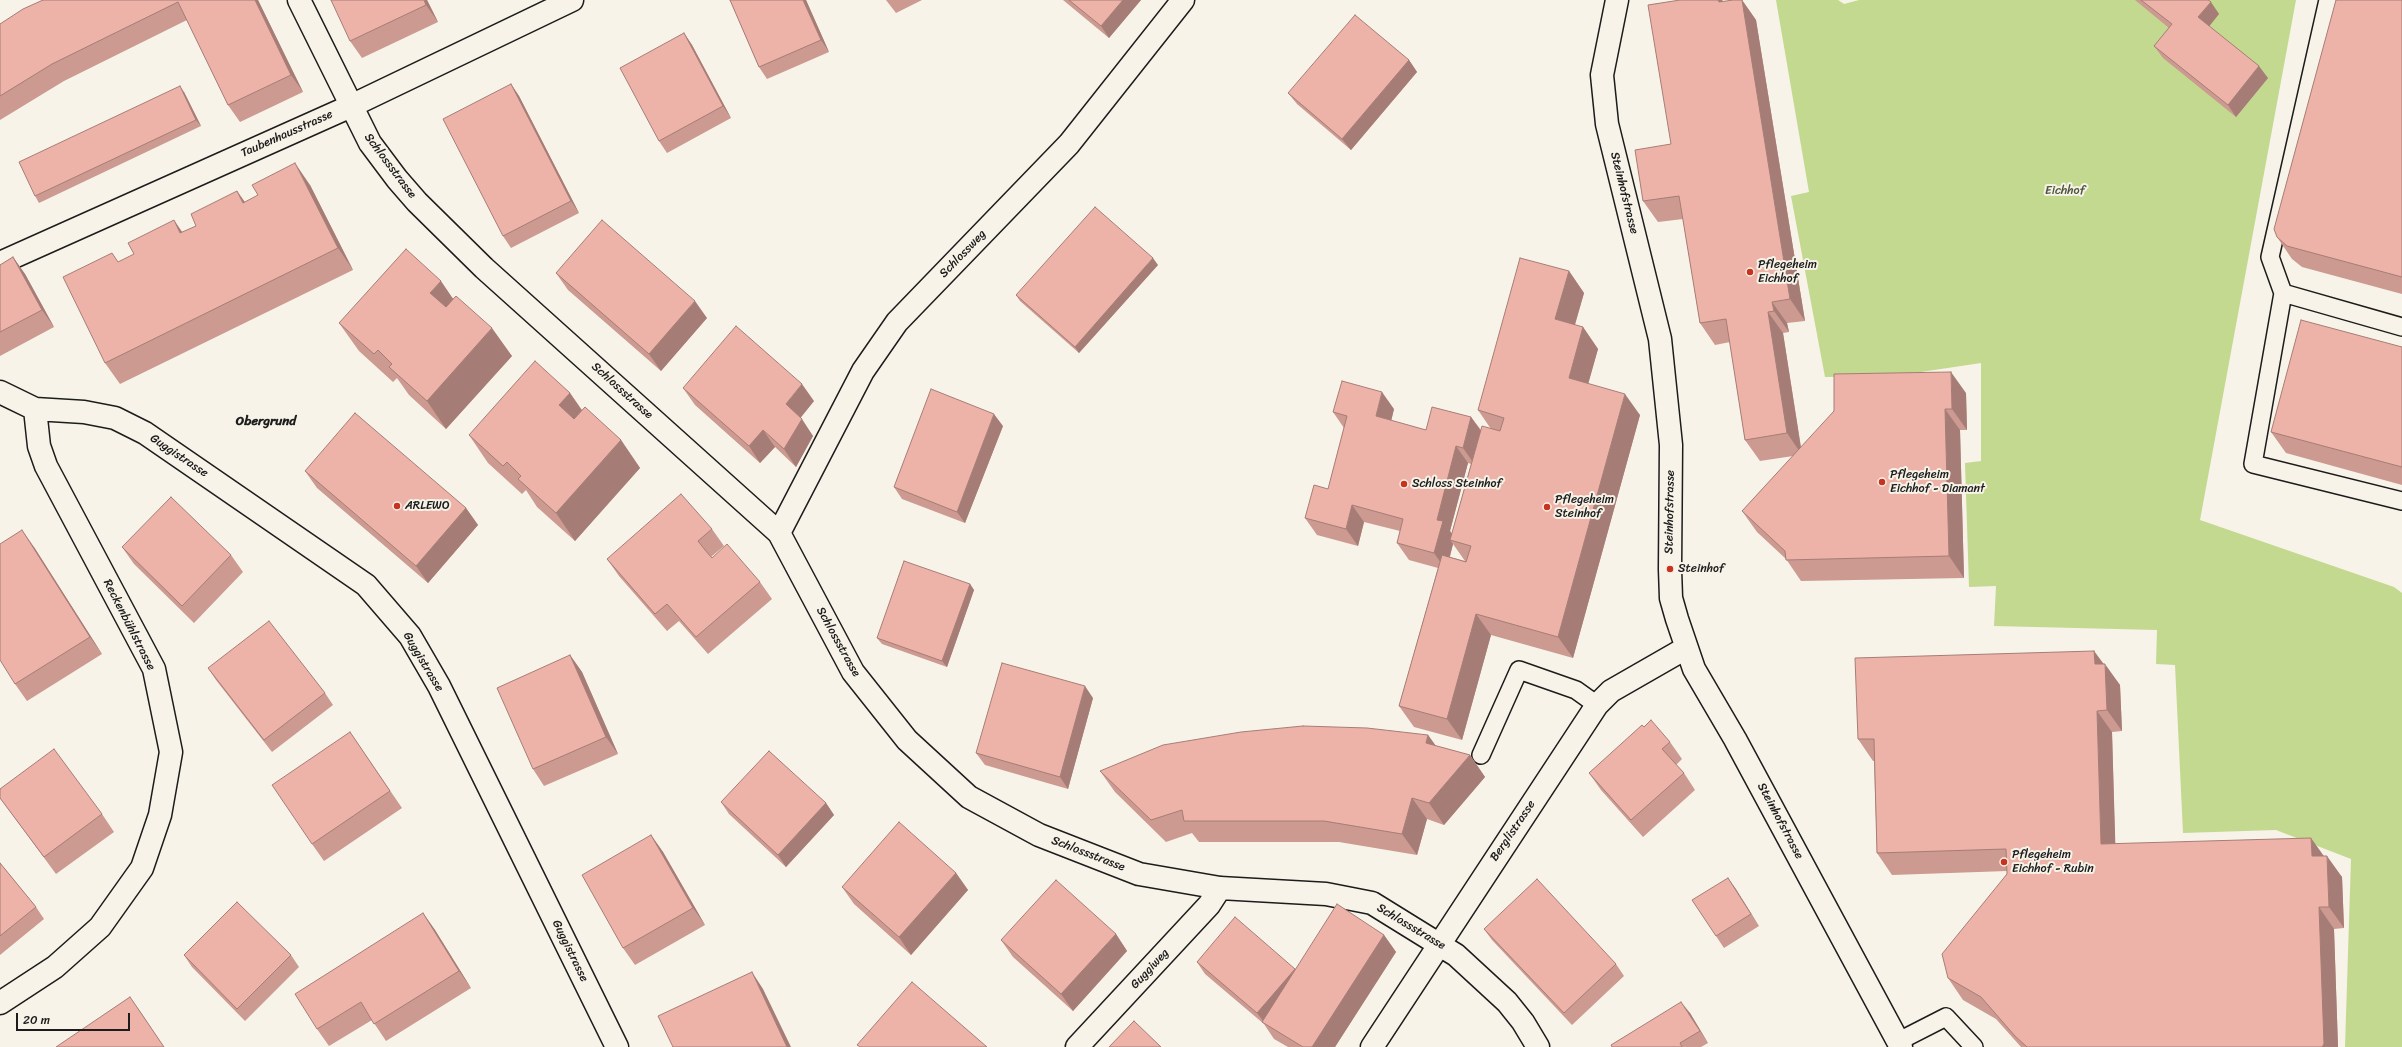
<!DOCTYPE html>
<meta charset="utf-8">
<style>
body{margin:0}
#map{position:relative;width:2402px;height:1047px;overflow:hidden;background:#f7f3e8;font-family:Sriracha,sans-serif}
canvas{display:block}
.scale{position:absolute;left:16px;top:1013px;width:114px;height:18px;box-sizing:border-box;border:2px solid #1c1c1c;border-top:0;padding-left:5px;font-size:12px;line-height:14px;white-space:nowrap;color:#1c1c1c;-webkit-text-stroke:3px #f7f3e8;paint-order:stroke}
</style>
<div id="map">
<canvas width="2402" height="1047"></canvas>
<div class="scale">20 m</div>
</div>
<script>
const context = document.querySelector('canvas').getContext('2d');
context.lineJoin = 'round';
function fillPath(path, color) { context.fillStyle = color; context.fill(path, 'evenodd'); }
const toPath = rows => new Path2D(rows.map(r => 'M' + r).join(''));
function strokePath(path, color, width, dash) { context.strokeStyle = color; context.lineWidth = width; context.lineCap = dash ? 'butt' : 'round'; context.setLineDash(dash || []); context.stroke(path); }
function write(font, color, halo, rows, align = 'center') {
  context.font = font + ' Sriracha,sans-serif'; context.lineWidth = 4; context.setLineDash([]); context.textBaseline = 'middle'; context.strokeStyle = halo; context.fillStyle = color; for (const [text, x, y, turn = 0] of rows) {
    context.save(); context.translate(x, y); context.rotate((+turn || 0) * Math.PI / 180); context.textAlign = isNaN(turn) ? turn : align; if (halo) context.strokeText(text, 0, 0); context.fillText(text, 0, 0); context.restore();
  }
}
const green = toPath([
 [1776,0,1838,0,1844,4,1859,0,2296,0,2200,520,2394,587,2402,593,2402,1047,2345,1047,2351,859,2276,830,2183,833,2175,665,2156,664,2157,630,1994,626,1996,586,1969,587,1965,463,1981,461,1981,363,1894,376,1825,377,1791,196,1809,192]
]);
const service = toPath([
 [2328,0,2270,257,2283,293,2253,464,2402,501],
 [2283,293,2402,327],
 [1481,755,1519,670,1576,690,1597,705],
 [1899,1041,1946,1017,1974,1047]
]);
const minor = toPath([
 [299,0,370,143,397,179,417,202,484,268,779,533,853,672,907,740,969,797,1039,835,1139,874,1220,888,1326,894,1372,903,1456,955,1507,1002,1523,1022,1538,1047],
 [1617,0,1602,75,1607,124,1660,339,1671,445,1670,569,1671,598,1677,619,1694,669,1735,739,1901,1047],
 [0,263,351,106,572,0],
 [0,392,35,409,84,412,115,418,145,433,366,585,410,636,439,686,617,1047],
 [779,533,863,371,897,322,1069,144,1183,0],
 [0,1003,55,967,100,927,142,868,160,815,171,752,154,669,46,466,39,446,35,409],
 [1077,1047,1209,905,1220,888],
 [1372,1047,1597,705,1611,691,1686,648]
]);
const wall = toPath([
 [43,0,258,0,303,92,240,122,228,105,187,20,64,81,0,120,0,24],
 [427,0,438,22,362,58,350,41],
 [730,0,806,0,829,52,767,79,759,67],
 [886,0,922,0,896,13],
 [1063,0,1141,0,1109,38],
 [1680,0,1722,0,1723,2,1733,0,1742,0,1756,20,1805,321,1787,323,1789,332,1783,333,1801,447,1966,393,1967,430,1960,430,1964,578,1801,581,1786,559,1757,532,1742,511,1793,456,1760,461,1745,440,1730,342,1715,345,1700,323,1683,219,1658,222,1643,201,1671,144],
 [2135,0,2208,0,2219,14,2209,26,2268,78,2236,117,2163,58,2154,46,2169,28],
 [2402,0,2402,294,2302,267,2292,259,2277,237],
 [684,33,692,45,731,118,667,153,659,141],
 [1409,60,1417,72,1351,150,1297,104,1288,93],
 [511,84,519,96,579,213,511,248,503,236],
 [184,92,201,126,39,203,35,196],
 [310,185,353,270,120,384,105,363,119,262,196,226,237,191,245,202],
 [13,257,25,274,54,327,0,356,0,265],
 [1158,265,1079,353,1020,301,1016,295],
 [1569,271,1584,293,1575,325,1583,327,1598,349,1588,383,1640,415,1573,658,1491,635,1462,740,1414,727,1399,706,1438,568,1409,560,1397,543,1400,531,1364,522,1358,546,1317,535,1305,518,1328,489,1344,428,1333,412,1394,409,1391,421,1426,430,1471,417,1481,430,1491,429,1478,410],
 [1468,463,1471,464,1452,534,1450,531],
 [1453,544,1465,561,1450,557],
 [556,273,707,318,661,371,568,290],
 [453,298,512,356,446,429,409,395,397,378,393,382,359,351,339,323],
 [2402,347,2402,485,2286,453,2271,432],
 [683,388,814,401,800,418,813,436,796,467,775,447,760,463,695,405],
 [570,393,582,410,621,440,640,468,575,541,537,507,526,490,522,494,488,463,469,435],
 [1003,426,965,523,902,499,894,487],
 [305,471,466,508,478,525,428,583,317,488],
 [712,529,724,546,711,557,760,582,772,599,708,654,679,621,667,631,619,576,607,559],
 [34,547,102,654,27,701,15,684],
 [122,547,231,555,243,572,194,623,134,564],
 [970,584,974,590,947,667,882,644,877,638],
 [2094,651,2103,664,2120,685,2122,731,2112,732,2115,844,2324,856,2342,877,2344,928,2334,929,2338,1047,2021,1047,1996,1019,1963,1000,1948,978,2007,874,2007,871,1892,875,1877,853,1874,761,1873,761,1858,739],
 [570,655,582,672,618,754,544,786,533,769],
 [208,668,325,693,333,705,272,752,216,680],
 [1093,698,1068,789,985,765,976,753],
 [1644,727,1670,742,1682,759,1676,765,1684,773,1695,790,1643,837,1601,790,1589,773],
 [350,732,402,808,324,861,312,844],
 [1428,735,1436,746,1470,755,1485,777,1444,825,1427,819,1417,855,1339,842,1199,842,1192,833,1166,842,1115,792,1100,771],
 [0,798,102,814,114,832,56,874],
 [721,802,826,803,834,815,786,867,729,814],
 [651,835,663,852,705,925,635,965,623,948],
 [0,863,36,907,44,919,0,955],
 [956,873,968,890,911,955,854,904,842,887],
 [1728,878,1759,926,1724,948,1716,936],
 [423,913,435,930,471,988,386,1041,372,1020,329,1046,317,1029],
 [1484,929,1616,964,1624,976,1572,1025,1492,940],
 [1116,934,1127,951,1073,1011,1013,957,1001,940],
 [1384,935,1396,952,1335,1047,1288,1047,1274,1039,1264,1024,1205,974,1197,962,1295,969],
 [184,955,291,955,299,967,245,1021,192,967],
 [1690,1013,1708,1043,1701,1047,1612,1047]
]);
const shadedWall = toPath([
 [255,0,258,0,303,92,291,75],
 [424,0,427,0,438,22,426,5],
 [803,0,806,0,829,52,821,40],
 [1123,0,1141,0,1109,38,1101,26],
 [1718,0,1722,0,1733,15,1719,2],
 [1742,0,1756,20,1805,321,1790,299],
 [2211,2,2219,14,2207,29,2198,17],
 [684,33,692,45,731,118,723,106],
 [1409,60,1417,72,1351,150,1342,139],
 [2259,66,2268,78,2236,117,2228,105],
 [511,84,519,96,579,213,571,201],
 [180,86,184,92,201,126,196,120],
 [295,163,310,185,353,270,338,248],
 [237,191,252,213,243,203],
 [174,220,189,242,180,233],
 [13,257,25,274,54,327,42,310],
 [1153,258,1158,265,1079,353,1075,347],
 [1569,271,1584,293,1570,341,1555,319],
 [441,281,460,309,450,320,430,293],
 [695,301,707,318,661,371,649,354],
 [1772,302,1787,323,1789,332,1774,311],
 [1768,312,1783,333,1802,455,1787,433],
 [1583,327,1598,349,1584,399,1569,378],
 [492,328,512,356,446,429,427,401],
 [1951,372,1966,393,1967,430,1952,409],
 [802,384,814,401,798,421,786,404],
 [1382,392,1394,409,1388,434,1376,416],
 [570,393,589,421,579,432,559,405],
 [1625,394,1640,415,1573,658,1558,637],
 [1945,409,1960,430,1964,578,1949,556],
 [994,414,1003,426,965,523,957,512],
 [1471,417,1483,434,1475,465,1463,448],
 [802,419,813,436,796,467,784,449],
 [763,430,775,447,760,463,749,446],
 [621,440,640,468,575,541,556,513],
 [1456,446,1468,463,1450,531,1455,538,1450,540,1453,544,1446,570,1434,553,1437,520],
 [1352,505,1364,522,1358,546,1346,529],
 [466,508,478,525,428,583,416,566],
 [22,530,34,547,102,654,90,637],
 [970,584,974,590,947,667,942,661],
 [1476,614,1491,635,1462,740,1447,719],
 [2094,651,2106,667,2105,664,2120,685,2122,731,2107,710,2095,664],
 [570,655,582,672,618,754,606,737],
 [1085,686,1093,698,1068,789,1060,777],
 [2097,711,2112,732,2116,866,2101,844],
 [1428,735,1443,756,1426,743],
 [1470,755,1485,777,1444,825,1429,803],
 [1412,798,1427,819,1417,855,1402,834],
 [826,803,834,815,786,867,778,855],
 [651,835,663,852,705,925,693,908],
 [2311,838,2326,859,2312,856],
 [2327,856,2342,877,2344,928,2329,907],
 [956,873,968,890,911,955,899,937],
 [1728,878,1736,889,1759,926,1751,914],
 [2319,907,2334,929,2338,1047,2322,1047],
 [423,913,435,930,471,988,459,971],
 [1116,934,1127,951,1073,1011,1061,994],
 [1384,935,1396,952,1335,1047,1312,1047],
 [1295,969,1264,1022,1257,1013],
 [752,972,763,989,791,1047,787,1047],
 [130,997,142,1014,164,1047],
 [1681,1002,1690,1013,1708,1043,1700,1031]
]);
const building = toPath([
 [43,0,255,0,291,75,228,105,178,2,52,64,0,96,0,24,23,9,43,0],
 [331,0,424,0,426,5,350,41,331,0],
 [730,0,803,0,821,40,759,67,730,0],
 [1069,0,1123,0,1101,26,1069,0],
 [1680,0,1718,0,1719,2,1733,0,1742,0,1790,299,1772,302,1774,311,1768,312,1787,433,1745,440,1726,319,1700,323,1679,196,1643,201,1635,150,1671,144,1648,5,1680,0],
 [2141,0,2208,0,2211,2,2198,17,2259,66,2228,105,2154,46,2172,24,2141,0],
 [2336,0,2402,0,2402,277,2287,246,2277,237,2274,229,2336,0],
 [1355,15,1409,60,1342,139,1288,93,1355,15],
 [684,33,723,106,659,141,620,68,684,33],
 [511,84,571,201,503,236,443,119,511,84],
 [180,86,196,120,35,196,19,162,180,86],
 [295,163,338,248,105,363,63,277,112,253,118,262,134,254,128,243,174,220,180,233,196,226,191,214,237,191,243,203,258,195,252,185,295,163],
 [1095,207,1153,258,1075,347,1016,295,1095,207],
 [602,220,695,301,649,354,556,273,602,220],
 [406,249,441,281,430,293,446,307,456,296,492,328,427,401,389,367,392,364,378,350,374,354,339,323,406,249],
 [13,257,42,310,0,332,0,265,13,257],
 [1520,258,1569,271,1555,319,1583,327,1569,378,1625,394,1558,637,1476,614,1447,719,1399,706,1442,555,1466,562,1471,546,1450,540,1482,426,1500,431,1504,418,1478,410,1520,258],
 [2301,320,2402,347,2402,467,2271,432,2301,320],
 [736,326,802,384,786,404,802,419,784,449,763,430,749,446,683,388,736,326],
 [535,361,570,393,559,405,574,419,585,407,621,440,556,513,518,479,521,476,507,462,503,466,469,435,535,361],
 [1951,372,1952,409,1945,409,1949,556,1786,560,1785,551,1742,511,1834,411,1834,374,1951,372],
 [1342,381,1382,392,1376,416,1426,430,1432,407,1471,417,1463,448,1456,446,1437,520,1443,521,1434,553,1397,543,1403,519,1352,505,1346,529,1305,518,1314,485,1328,489,1347,416,1333,412,1342,381],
 [931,389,994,414,957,512,894,487,931,389],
 [355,413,466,508,416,566,305,471,355,413],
 [681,494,712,529,698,541,705,550,712,558,727,544,760,582,696,637,667,604,655,614,607,559,681,494],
 [171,497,231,555,182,606,122,547,171,497],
 [22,530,90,637,15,684,0,660,0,544,22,530],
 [904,561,970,584,942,661,877,638,904,561],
 [269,621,325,693,264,740,208,668,269,621],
 [2094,651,2095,664,2105,664,2107,710,2097,711,2101,844,2311,838,2312,856,2327,856,2329,907,2319,907,2324,1044,2322,1047,2027,1047,2015,1036,1981,997,1948,978,1942,954,2007,874,2006,849,1877,853,1874,739,1858,739,1855,658,2094,651],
 [570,655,606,737,533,769,497,688,570,655],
 [1002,663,1085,686,1060,777,976,753,1002,663],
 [1651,720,1670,742,1662,749,1684,773,1631,820,1589,773,1642,725,1644,727,1651,720],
 [1303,726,1367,728,1428,735,1426,743,1470,755,1429,803,1412,798,1402,834,1324,821,1184,821,1182,810,1151,820,1100,771,1163,745,1241,732,1303,726],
 [350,732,390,791,312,844,272,785,350,732],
 [54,749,102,814,44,857,0,798,0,789,54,749],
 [769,751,826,803,778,855,721,802,769,751],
 [899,822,956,873,899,937,842,887,899,822],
 [651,835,693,908,623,948,582,875,651,835],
 [0,863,36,907,0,936,0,863],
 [1728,878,1751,914,1716,936,1692,900,1728,878],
 [1537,879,1616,964,1564,1013,1484,929,1537,879],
 [1056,880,1116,934,1061,994,1001,940,1056,880],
 [237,902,291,955,237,1009,184,955,237,902],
 [1337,904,1384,935,1312,1047,1303,1047,1262,1022,1337,904],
 [423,913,459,971,374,1024,361,1002,317,1029,295,994,423,913],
 [1235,917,1295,969,1257,1013,1197,962,1235,917],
 [752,972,787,1047,673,1047,658,1016,752,972],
 [912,982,987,1047,860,1047,857,1045,912,982],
 [130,997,164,1047,56,1047,130,997],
 [1681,1002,1700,1031,1680,1043,1682,1047,1612,1047,1611,1045,1681,1002],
 [1134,1021,1161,1047,1109,1047,1134,1021]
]);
const markers = [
 [1750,272,4,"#c8321e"],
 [1882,482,4,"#c8321e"],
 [1404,484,4,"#c8321e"],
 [397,506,4,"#c8321e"],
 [1547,507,4,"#c8321e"],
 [1670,569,4,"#c8321e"],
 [2004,862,4,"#c8321e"]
];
const streetNames = [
 ["Taubenhausstrasse",287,134,-24],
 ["Schlossstrasse",390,166,53],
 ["Steinhofstrasse",1624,193,76],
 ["Schlossweg",963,254,-46],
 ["Schlossstrasse",622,391,42],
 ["Guggistrasse",179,456,34],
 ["Steinhofstrasse",1670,512,-89],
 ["Reckenbühlstrasse",129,625,63],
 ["Schlossstrasse",838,642,61],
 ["Guggistrasse",423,662,59],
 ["Steinhofstrasse",1780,821,62],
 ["Berglistrasse",1513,831,-56],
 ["Schlossstrasse",1088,854,21],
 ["Schlossstrasse",1411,927,31],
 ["Guggistrasse",570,951,64],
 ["Guggiweg",1150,969,-47]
];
const parkNames = [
 ["Eichhof",2065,191]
];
const poiNames = [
 ["Pflegeheim",1758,265],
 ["Eichhof",1758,279],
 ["Pflegeheim",1890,475],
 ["Eichhof - Diamant",1890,489],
 ["Schloss Steinhof",1412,484],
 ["Pflegeheim",1555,500],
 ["Steinhof",1555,514],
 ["ARLEWO",405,506],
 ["Steinhof",1678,569],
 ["Pflegeheim",2012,855],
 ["Eichhof - Rubin",2012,869]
];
const neighbourhoodNames = [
 ["Obergrund",266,422]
];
fillPath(green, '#c3d98f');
strokePath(service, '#1c1c1c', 20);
strokePath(minor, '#1c1c1c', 25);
strokePath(service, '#f7f3e8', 17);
strokePath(minor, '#f7f3e8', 22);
fillPath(wall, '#cc9a90');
fillPath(shadedWall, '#a67d76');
fillPath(building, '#edb3a8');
strokePath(building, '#a67d76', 1);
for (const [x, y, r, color] of markers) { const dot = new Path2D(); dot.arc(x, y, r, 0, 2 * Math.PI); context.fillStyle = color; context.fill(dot); strokePath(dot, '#f7f3e8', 1.5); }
write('12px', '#1c1c1c', '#f7f3e8', streetNames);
write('12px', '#4e553e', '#f7f3e8', parkNames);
write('12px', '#1c1c1c', '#f7f3e8', poiNames, 'left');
write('bold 13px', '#1c1c1c', '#f7f3e8', neighbourhoodNames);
</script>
